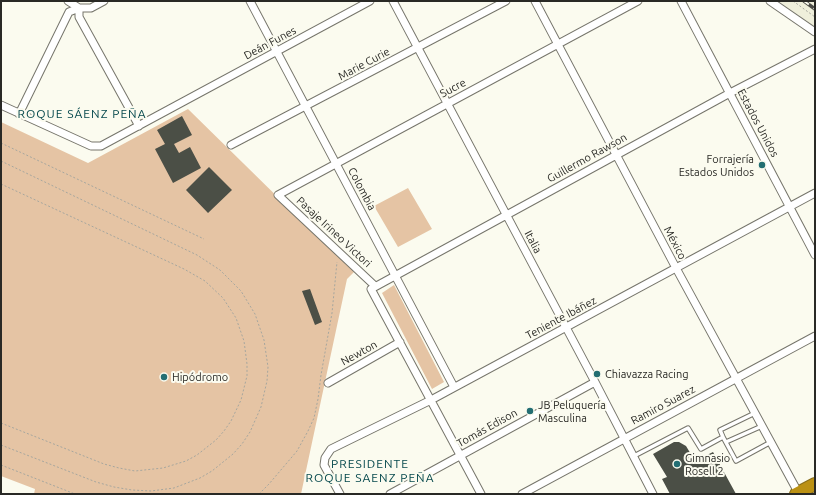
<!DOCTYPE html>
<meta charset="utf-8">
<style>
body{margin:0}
#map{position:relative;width:816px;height:495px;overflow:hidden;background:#fbfbef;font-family:Ubuntu,sans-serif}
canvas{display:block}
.frame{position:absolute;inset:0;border:2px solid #292925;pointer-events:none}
</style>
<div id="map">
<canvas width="816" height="495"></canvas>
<div class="frame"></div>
</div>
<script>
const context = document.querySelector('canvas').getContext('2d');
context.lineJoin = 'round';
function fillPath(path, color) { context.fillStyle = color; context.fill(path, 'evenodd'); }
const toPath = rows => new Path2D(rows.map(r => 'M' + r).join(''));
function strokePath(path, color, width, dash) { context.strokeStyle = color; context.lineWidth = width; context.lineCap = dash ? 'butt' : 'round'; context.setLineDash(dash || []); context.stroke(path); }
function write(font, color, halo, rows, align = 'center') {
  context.font = font + ' Ubuntu,sans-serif'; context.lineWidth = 4; context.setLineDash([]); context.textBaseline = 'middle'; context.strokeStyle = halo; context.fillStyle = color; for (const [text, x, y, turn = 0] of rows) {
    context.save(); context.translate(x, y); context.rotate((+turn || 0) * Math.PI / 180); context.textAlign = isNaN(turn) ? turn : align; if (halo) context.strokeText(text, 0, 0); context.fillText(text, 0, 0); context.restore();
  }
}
const built = toPath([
 [778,1,815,1,815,27,781,3]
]);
const green = toPath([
 [188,109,354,272,347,279,301,494,34,494,35,489,1,476,1,122,88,163],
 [408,188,432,229,398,247,374,206],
 [394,285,444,382,432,389,382,293]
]);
const building = toPath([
 [182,116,192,135,174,144,179,153,190,147,201,168,173,183,155,149,165,144,157,130],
 [209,167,232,190,208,213,186,190],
 [310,289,322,322,315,325,302,291],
 [674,442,679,442,686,446,695,461,713,452,736,494,670,494,662,479,667,477,653,454]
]);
const path = toPath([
 [793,1,815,17],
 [1,143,204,239],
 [1,161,197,255,220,270,241,291,255,314,264,340,268,367,267,381,261,407,250,432,242,444,233,454,212,471,200,478,174,488,151,491,132,490,114,487,96,482,1,445],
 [1,184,184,269,205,281,223,298,236,318,244,341,247,364,247,376,241,400,231,421,224,431,216,440,197,455,186,461,163,468,135,471,119,468,104,464,1,423],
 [1,465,75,494],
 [259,494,269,484,297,451,308,431,314,418,318,399,321,375,332,313,337,262]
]);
const lane = toPath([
 [723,437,720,430,755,413],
 [726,442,762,426],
 [634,456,688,428,701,449,723,437,736,461,771,442]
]);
const street = toPath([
 [68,1,79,8],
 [250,1,454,387],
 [393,1,595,382,653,494],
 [535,1,676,268,799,494],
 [681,1,815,255],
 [770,1,815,32],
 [79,8,79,17,139,126],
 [1,105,91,146,101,146,370,1],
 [19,114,69,12,79,8,91,8,104,1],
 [231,145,506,1],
 [375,286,278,195,638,1],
 [328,383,400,342],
 [340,494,324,465,325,458,331,449,431,400,815,193],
 [390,494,595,382],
 [481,494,371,289,730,93,815,49],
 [522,494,815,336]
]);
const highway = toPath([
 [796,494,815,484]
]);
const rail = toPath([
 [804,1,815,9]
]);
const markers = [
 [762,165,4,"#236e73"],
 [597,374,4,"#236e73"],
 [164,377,4,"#236e73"],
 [530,411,4,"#236e73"],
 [677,464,4,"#236e73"]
];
const streetNames = [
 ["Deán Funes",270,43,-28],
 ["Marie Curie",364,64,-28],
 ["Sucre",453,88,-28],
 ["Estados Unidos",758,123,62],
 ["Guillermo Rawson",587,158,-29],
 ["Colombia",362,189,62],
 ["Pasaje Irineo Victori",334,232,43],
 ["Italia",533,242,62],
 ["México",675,243,62],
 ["Teniente Ibáñez",561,318,-28],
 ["Newton",359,353,-29],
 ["Ramiro Suarez",663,405,-28],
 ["Tomás Edison",487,428,-29]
];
const poiNames = [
 ["Forrajería",754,159,"right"],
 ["Estados Unidos",754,172,"right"],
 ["Chiavazza Racing",605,374],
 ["Hipódromo",172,377],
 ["JB Peluquería",538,405],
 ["Masculina",538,418],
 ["Gimnasio",685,458],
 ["Rosell 2",685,471]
];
const neighbourhoodNames = [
 ["ROQUE SÁENZ PEÑA",82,114],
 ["PRESIDENTE",370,464],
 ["ROQUE SAENZ PEÑA",370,478]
];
fillPath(built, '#efefdb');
fillPath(green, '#e5c4a4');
fillPath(building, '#4b4f46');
strokePath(lane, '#76756b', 5.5);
strokePath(street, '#76756b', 9);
strokePath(highway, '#886d1a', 14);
strokePath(path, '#a6a69e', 1, [2, 2]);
strokePath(lane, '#fff', 3.5);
strokePath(street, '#fff', 7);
strokePath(highway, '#bb9114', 12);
strokePath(rail, '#4d4d48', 3.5);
strokePath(rail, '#fbfbef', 2, [6]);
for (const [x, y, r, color] of markers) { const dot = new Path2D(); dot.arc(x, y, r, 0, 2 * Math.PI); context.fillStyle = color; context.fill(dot); strokePath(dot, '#fbfbef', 1.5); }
write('11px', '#292925', '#fbfbef', streetNames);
write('11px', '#292925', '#fbfbef', poiNames, 'left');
context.letterSpacing = '1px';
write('12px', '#05484c', '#fbfbef', neighbourhoodNames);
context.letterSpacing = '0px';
</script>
